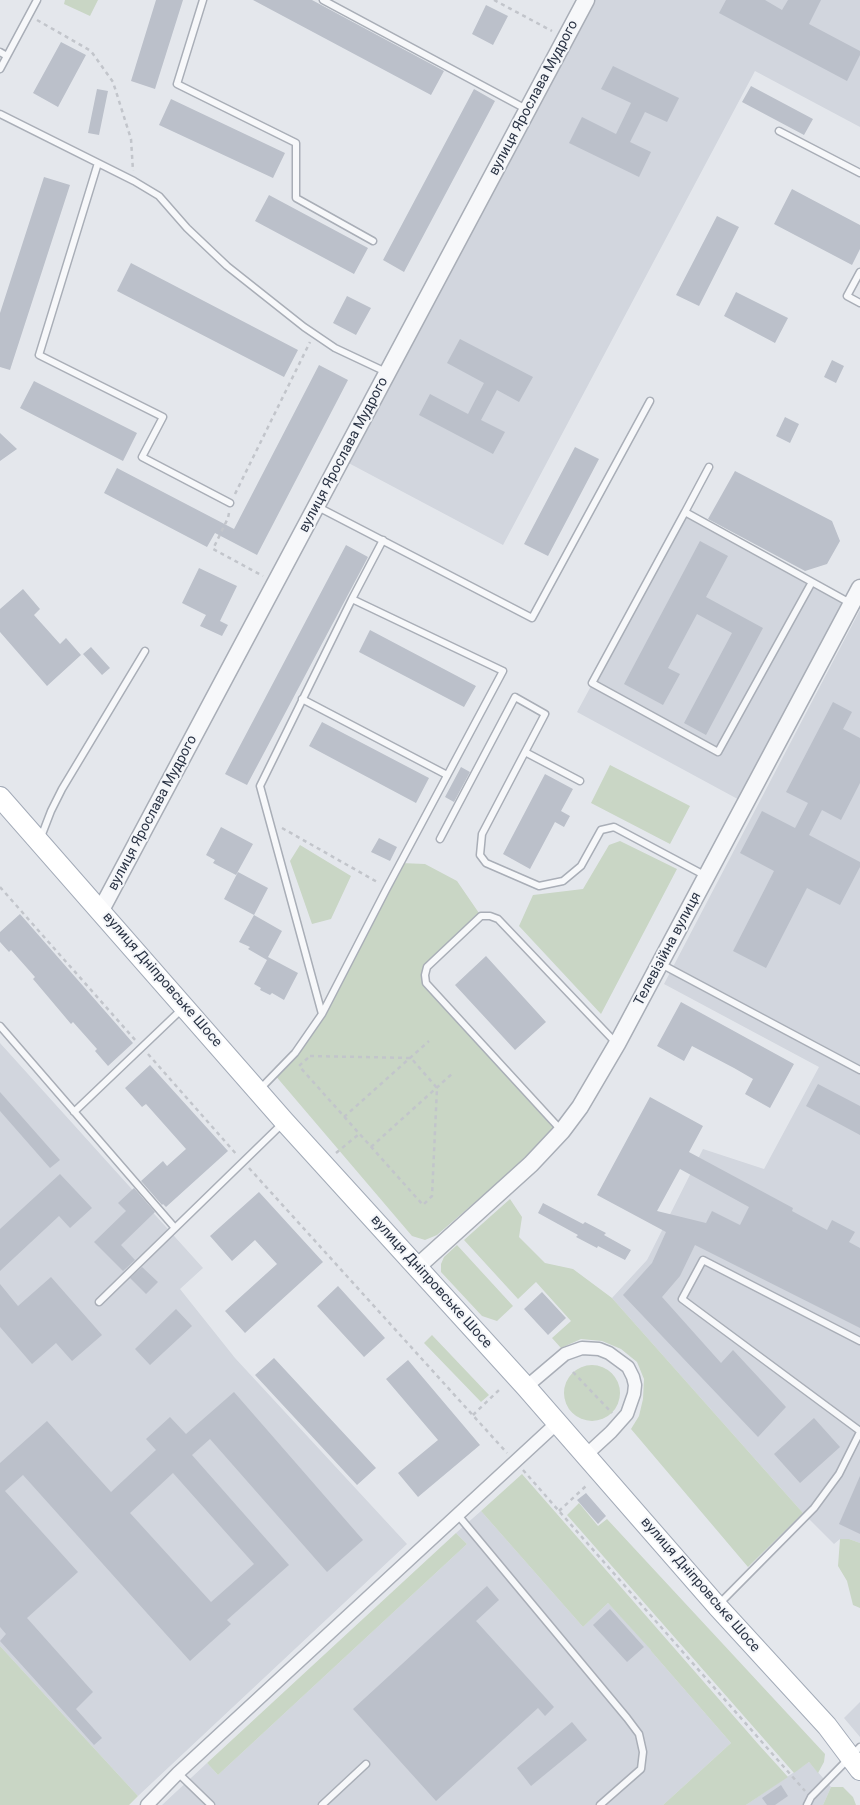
<!DOCTYPE html>
<meta charset="utf-8">
<style>
body{margin:0}
canvas{display:block;background:#e4e7ec}
</style>
<canvas width="860" height="1805"></canvas>
<script>
const context = document.querySelector('canvas').getContext('2d');
context.lineJoin = 'round';
function fillPath(path, color) { context.fillStyle = color; context.fill(path, 'evenodd'); }
const toPath = rows => new Path2D(rows.map(r => 'M' + r).join(''));
function strokePath(path, color, width, dash) { context.strokeStyle = color; context.lineWidth = width; context.lineCap = dash ? 'butt' : 'round'; context.setLineDash(dash || []); context.stroke(path); }
function write(font, color, halo, rows, align = 'center') {
  context.font = font + ' Roboto,sans-serif'; context.lineWidth = 4; context.setLineDash([]); context.textBaseline = 'middle'; context.strokeStyle = halo; context.fillStyle = color; for (const [text, x, y, turn = 0] of rows) {
    context.save(); context.translate(x, y); context.rotate((+turn || 0) * Math.PI / 180); context.textAlign = isNaN(turn) ? turn : align; if (halo) context.strokeText(text, 0, 0); context.fillText(text, 0, 0); context.restore();
  }
}
const built = toPath([
 [586,0,860,0,860,127,755,71,503,545,341,459],
 [685,512,852,604,745,803,577,712],
 [860,610,860,1543,849,1539,840,1539,834,1544,803,1513,612,1298,647,1260,703,1149,764,1169,819,1067,664,984],
 [0,1043,203,1268,180,1289,235,1358,407,1544,138,1796,0,1646],
 [481,1511,583,1627,608,1603,652,1650,651,1651,731,1743,663,1805,162,1805,207,1763,218,1775,467,1544,456,1533],
 [860,1702,860,1737,844,1718],
 [809,1762,831,1787,823,1805,746,1805]
]);
const green = toPath([
 [65,0,98,0,90,16,64,4],
 [610,765,690,806,670,844,591,803],
 [620,841,677,869,601,1014,519,926,533,895,583,889,609,845],
 [300,845,351,876,331,919,312,924,290,861],
 [401,863,425,864,457,881,481,916,427,967,426,983,555,1125,525,1159,437,1235,425,1240,412,1236,274,1074,295,1053,323,1014],
 [510,1199,522,1217,519,1237,545,1263,573,1269,612,1298,803,1513,748,1567,631,1429,639,1416,643,1399,644,1379,637,1362,621,1349,602,1341,581,1339,561,1348,552,1338,571,1321,536,1282,518,1299,464,1240],
 [457,1245,513,1306,497,1321,482,1316,441,1272,441,1264,444,1257],
 [432,1335,489,1395,481,1402,424,1343],
 '564 1393a28 28 0 1 1 56 0a28 28 0 1 1-56 0Z',
 [522,1474,759,1745,788,1777,746,1805,663,1805,731,1743,651,1651,651,1650,608,1603,583,1627,481,1511],
 [579,1503,598,1526,607,1519,825,1754,824,1762,818,1773,809,1762,794,1773,567,1515],
 [456,1533,467,1544,218,1775,207,1763],
 [840,1539,849,1539,860,1543,860,1608,853,1605,847,1581,838,1566],
 [0,1646,138,1796,129,1805,0,1805],
 [831,1787,843,1787,853,1797,856,1805,823,1805]
]);
const building = toPath([
 [156,0,183,0,155,89,131,81],
 [253,0,312,0,444,71,431,95],
 [726,0,765,0,782,10,788,0,821,0,809,24,860,51,860,55,847,81,719,13],
 [486,5,508,16,493,45,472,34],
 [61,42,86,55,58,107,33,93],
 [613,66,679,98,667,122,645,112,630,142,651,152,639,177,569,143,582,117,616,134,631,103,601,89],
 [751,86,813,119,804,135,742,102],
 [97,89,108,91,99,135,88,133],
 [474,89,495,101,404,272,383,260],
 [171,99,285,153,273,178,159,125],
 [44,177,70,185,10,370,0,367,0,313],
 [792,189,860,225,860,249,852,265,774,224],
 [269,195,368,248,354,274,255,221],
 [717,216,739,227,699,306,676,295],
 [131,263,298,350,284,377,117,291],
 [736,292,788,318,775,343,724,316],
 [347,296,371,308,356,335,333,323],
 [460,339,533,377,519,402,497,390,481,420,505,432,493,454,419,415,430,394,468,414,484,383,447,363],
 [832,360,844,366,836,383,824,377],
 [319,365,348,380,257,555,215,533,207,547,104,493,117,468,234,529],
 [34,381,137,433,123,461,20,408],
 [785,417,799,424,790,443,776,436],
 [0,433,17,449,0,461],
 [575,447,599,459,548,556,524,544],
 [735,471,832,521,840,541,827,564,805,571,708,519],
 [700,541,728,556,706,597,763,628,706,735,684,723,732,633,697,614,668,668,680,674,663,705,624,684],
 [346,545,368,557,247,785,225,774],
 [199,568,237,586,220,621,228,625,222,636,200,626,206,615,182,603],
 [23,589,40,609,34,615,60,644,66,638,81,655,47,686,0,632,0,609],
 [370,630,476,686,464,707,359,652],
 [91,647,110,668,102,675,83,654],
 [833,702,852,712,843,729,860,738,860,783,841,820,822,810,809,835,860,862,860,867,840,905,807,888,766,968,733,951,774,871,740,853,762,811,795,828,808,803,786,792],
 [322,722,429,778,416,803,309,746],
 [461,767,470,772,454,802,445,797],
 [545,774,573,789,561,811,570,816,564,827,555,822,530,869,503,854],
 [221,827,253,844,236,875,213,863,215,860,206,855],
 [379,838,397,847,390,861,371,852],
 [238,872,268,888,254,915,224,899],
 [20,914,133,1043,108,1066,95,1051,97,1049,73,1022,71,1024,33,979,35,977,11,950,9,952,0,942,0,932],
 [254,915,282,931,268,957,298,973,284,1000,272,993,270,995,260,990,261,988,254,984,267,960,248,949,250,947,239,942],
 [486,956,546,1022,515,1050,455,985],
 [681,1002,794,1064,770,1108,745,1094,753,1079,734,1068,692,1046,684,1061,657,1046],
 [150,1065,228,1151,166,1207,163,1204,162,1205,141,1181,163,1161,167,1166,186,1149,146,1104,142,1107,125,1088],
 [818,1084,860,1106,860,1135,806,1106],
 [0,1092,60,1160,50,1168,0,1111],
 [650,1097,703,1126,689,1152,793,1208,792,1211,827,1230,832,1220,855,1232,849,1242,860,1248,860,1328,695,1245,680,1276,662,1297,721,1363,733,1350,786,1407,758,1437,623,1295,652,1263,666,1232,597,1195],
 [680,1169,749,1207,740,1225,712,1211,706,1223,657,1211],
 [60,1174,92,1208,70,1228,59,1216,0,1271,0,1229],
 [134,1188,155,1212,121,1245,135,1260,123,1271,94,1242,126,1211,118,1203],
 [259,1192,323,1262,245,1333,225,1311,277,1264,255,1240,232,1261,210,1236],
 [543,1203,583,1224,585,1222,606,1233,604,1235,631,1250,625,1260,598,1246,597,1248,576,1237,578,1235,538,1213],
 [142,1267,158,1282,146,1294,130,1278],
 [51,1277,102,1335,72,1361,56,1343,32,1364,0,1327,0,1284,18,1306],
 [338,1286,385,1338,364,1357,317,1306],
 [542,1292,566,1318,548,1335,524,1309],
 [176,1309,192,1326,150,1365,135,1349],
 [274,1358,376,1468,357,1485,255,1375],
 [408,1360,480,1445,418,1497,398,1473,438,1440,386,1379],
 [234,1392,363,1540,327,1572,210,1439,192,1455,289,1565,227,1620,231,1624,190,1661,23,1475,5,1491,78,1572,27,1618,93,1692,76,1709,102,1738,94,1745,0,1641,6,1634,0,1627,0,1463,47,1421,111,1492,156,1450,146,1439,170,1417,186,1434],
 [173,1473,254,1564,211,1602,130,1513],
 [814,1418,840,1447,800,1483,774,1454],
 [860,1476,860,1534,839,1524],
 [586,1493,606,1516,598,1524,577,1500],
 [487,1586,499,1600,476,1621,554,1707,545,1716,538,1708,436,1801,353,1709],
 [610,1609,644,1647,627,1662,593,1625],
 [572,1722,587,1740,531,1786,517,1768],
 [781,1785,788,1796,775,1805,767,1805,762,1798]
]);
const path = toPath([
 [494,0,552,31],
 [37,20,91,51,113,82,131,139,133,171],
 [235,494,310,342],
 [229,513,228,518,213,549,263,576],
 [282,828,379,883],
 [0,887,136,1041],
 [148,1054,237,1155],
 [310,1056,411,1058,437,1088,432,1196,423,1205,299,1066,310,1056],
 [344,1117,429,1041],
 [371,1147,454,1072],
 [336,1153,359,1134],
 [249,1168,507,1453],
 [573,1372,612,1413],
 [473,1415,500,1389],
 [523,1470,805,1791],
 [559,1511,586,1486]
]);
const service = toPath([
 [203,0,177,84,296,143,296,198,373,241],
 [323,0,526,109],
 [0,52,7,56],
 [0,69,37,0],
 [0,114,134,181,159,196,187,228,227,266,304,327,335,348,386,372],
 [779,131,860,173],
 [98,163,39,355,163,417,142,457,230,503],
 [860,272,847,296,860,303],
 [318,507,532,618,650,401],
 [685,512,709,467],
 [812,582,718,752,592,683,685,512,812,582,850,603],
 [352,599,383,540],
 [302,699,447,775],
 [580,781,525,752,482,834,480,855,486,863,539,886,563,881,581,866,601,830,614,827,706,876],
 [41,837,51,811,62,789,145,651],
 [440,839,515,697,545,714,525,752],
 [661,964,860,1070],
 [0,1026,175,1228],
 [259,1090,295,1053,322,1014,387,888,503,671,352,599,260,786,322,1014],
 [74,1112,182,1009],
 [561,1130,426,983,425,975,427,967,481,916,490,916,498,919,617,1044],
 [99,1302,282,1124],
 [860,1341,703,1260,682,1299,860,1431],
 [457,1514,627,1718,639,1734,643,1752,641,1769,600,1805],
 [718,1605,814,1508,839,1474,860,1432],
 [178,1773,211,1805],
 [322,1805,366,1764],
 [807,1805,811,1797,860,1747]
]);
const minor = toPath([
 [526,1387,565,1354,582,1348,599,1349,609,1353,628,1367,633,1377,635,1385,634,1394,627,1414,611,1432,586,1455],
 [147,1805,178,1773,557,1423]
]);
const tertiary = toPath([
 [101,910,586,0],
 [417,1267,531,1164,562,1131,580,1107,617,1044,860,588]
]);
const primary = toPath([
 [0,797,284,1121,526,1387,717,1606,827,1726,860,1770]
]);
const streetNames = [
 ["вулиця Ярослава Мудрого",534,98,-62],
 ["вулиця Ярослава Мудрого",344,455,-62],
 ["вулиця Ярослава Мудрого",153,813,-62],
 ["Телевізійна вулиця",668,949,-62],
 ["вулиця Дніпровське Шосе",162,980,49],
 ["вулиця Дніпровське Шосе",431,1282,48],
 ["вулиця Дніпровське Шосе",700,1585,49]
];
fillPath(built, '#d2d6de');
fillPath(green, '#c9d6c5');
fillPath(building, '#bbc0ca');
strokePath(service, '#a9aeb7', 9);
strokePath(minor, '#a9aeb7', 15);
strokePath(tertiary, '#a9aeb7', 19);
strokePath(primary, '#a3abb8', 22);
strokePath(path, '#c2c5cb', 2.5, [4, 4]);
strokePath(service, '#f7f8fa', 6);
strokePath(minor, '#f7f8fa', 12);
strokePath(tertiary, '#f7f8fa', 16);
strokePath(primary, '#fff', 20);
write('14px', '#2b3445', '#f4f6f9', streetNames);
</script>
